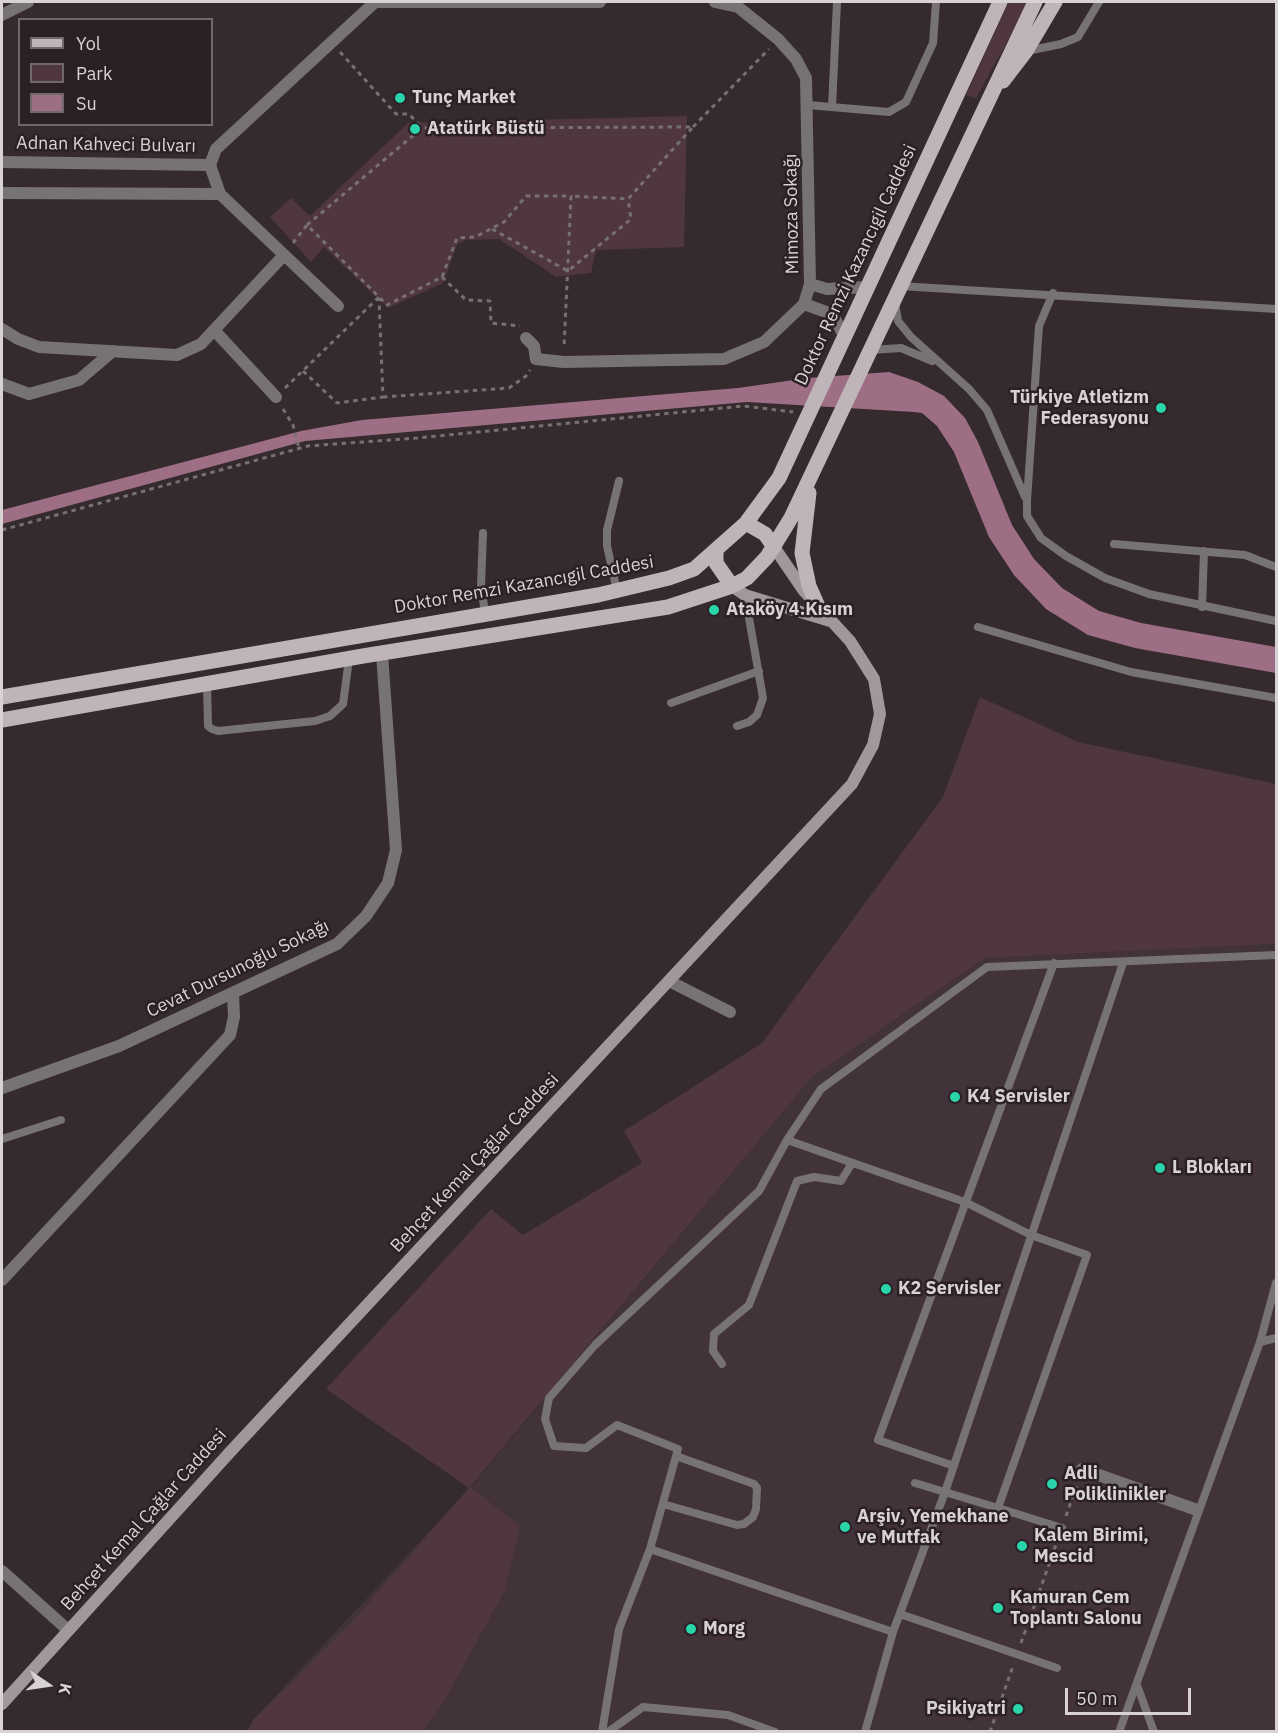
<!DOCTYPE html>
<meta charset="utf-8">
<style>
body{margin:0}
#map{position:relative;width:1278px;height:1733px;overflow:hidden;background:#352b2f;font-family:"IBM Plex Sans",sans-serif}
canvas{display:block}
.frame{position:absolute;inset:0;border:3px solid #d8d2d4;pointer-events:none}
.legend{position:absolute;left:18px;top:18px;width:195px;height:108px;box-sizing:border-box;background:#2b2125;border:2px solid #70686b;margin:0;padding:8px 10px;list-style:none;font-size:18px;color:#d8d2d4}
.legend li{display:flex;align-items:center;gap:12px;height:30px}
.legend b{width:30px;border:2px solid #70686b}
.north{position:absolute;left:18px;top:1655px;width:60px;height:60px;-webkit-text-stroke:4px #2b2125;paint-order:stroke;rotate:103deg;font-size:16px;font-weight:700;line-height:24px;text-align:center;color:#d8d2d4}
.north::after{content:'';display:block;margin:auto;width:21px;height:27px;background:#d8d2d4;clip-path:polygon(50% 0,100% 100%,50% 72%,0 100%)}
.scale{position:absolute;left:1065px;top:1688px;width:126px;height:27px;box-sizing:border-box;border:3px solid #d8d2d4;border-top:0;padding-left:8px;font-size:18px;line-height:21px;white-space:nowrap;color:#d8d2d4;-webkit-text-stroke:4px #2b2125;paint-order:stroke}
</style>
<div id="map">
<canvas width="1278" height="1733"></canvas>
<div class="frame"></div>
<ul class="legend">
<li><b style="height:8px;background:#bfb5b9"></b>Yol</li>
<li><b style="height:16px;background:#4f3640"></b>Park</li>
<li><b style="height:16px;background:#9e6f84"></b>Su</li>
</ul>
<div class="north">K</div>
<div class="scale">50 m</div>
</div>
<script>
const context = document.querySelector('canvas').getContext('2d');
context.lineJoin = 'round';
function fillPath(path, color) { context.fillStyle = color; context.fill(path, 'evenodd'); }
const toPath = rows => new Path2D(rows.map(r => 'M' + r).join(''));
function strokePath(path, color, width, dash) { context.strokeStyle = color; context.lineWidth = width; context.lineCap = dash ? 'butt' : 'round'; context.setLineDash(dash || []); context.stroke(path); }
function write(font, color, halo, rows, align = 'center') {
  context.font = font + ' "IBM Plex Sans",sans-serif'; context.lineWidth = 5; context.setLineDash([]); context.textBaseline = 'middle'; context.strokeStyle = halo; context.fillStyle = color; for (const [text, x, y, turn = 0] of rows) {
    context.save(); context.translate(x, y); context.rotate((+turn || 0) * Math.PI / 180); context.textAlign = isNaN(turn) ? turn : align; if (halo) context.strokeText(text, 0, 0); context.fillText(text, 0, 0); context.restore();
  }
}
const built = toPath([
 [1276,944,1276,1731,247,1732,254,1719,470,1488,813,1076,985,958]
]);
const green = toPath([
 [1009,2,1029,2,976,98,966,95],
 [687,116,684,247,596,250,591,273,556,277,499,239,465,240,457,245,443,283,388,308,324,247,311,262,270,217,291,198,310,216,408,123],
 [980,697,1078,742,1276,784,1276,944,985,958,813,1076,470,1487,520,1526,505,1590,442,1705,422,1731,247,1732,254,1719,352,1622,469,1488,326,1389,491,1209,523,1235,642,1163,624,1131,762,1043,943,797]
]);
const water = toPath([
 [889,372,918,382,944,396,965,418,978,442,1012,525,1034,559,1062,588,1099,611,1141,623,1276,647,1276,673,1135,648,1088,635,1046,609,1014,575,989,537,954,452,937,426,922,413,914,412,747,402,305,441,2,524,2,510,301,431,362,420,738,388,808,378]
]);
const path = toPath([
 [340,52,396,114,409,114,422,128],
 [693,127,769,49],
 [307,225,422,128,693,127,628,199,571,196],
 [492,229,568,271,631,219,628,199],
 [293,243,307,225,387,305,442,277,457,238,475,237,504,222,526,196,571,196,564,348],
 [442,277,466,300,490,301,491,323,520,326],
 [303,371,337,403,383,397,379,299],
 [285,388,379,297],
 [383,397,509,388,526,376,530,370],
 [283,409,293,425,299,448],
 [2,530,308,446,417,438,744,406,793,412],
 [1066,1516,1078,1482],
 [1021,1643,1058,1539],
 [990,1732,1013,1666]
]);
const lane = toPath([
 [1027,51,1061,44,1078,37,1099,2],
 [808,105,889,112,906,102,933,43,936,2],
 [832,107,837,2],
 [900,286,1276,309],
 [1053,293,1039,326,1027,500,1027,516,1041,538,1066,556,1105,578,1149,594,1276,621],
 [895,303,898,321,911,337,969,389,987,410,1025,497],
 [871,350,901,348,932,361],
 [483,533,481,585,485,613],
 [1114,544,1245,555,1276,567],
 [617,591,607,546,607,530,619,481],
 [1202,607,1204,551],
 [978,627,1131,672,1276,698],
 [207,684,208,726,212,729,218,731,315,721,330,716,343,704,349,659],
 [671,703,759,671],
 [737,726,749,722,757,715,763,698,745,595],
 [2,1139,61,1120],
 [787,1140,965,1202,1031,1235,1087,1255,998,1508,915,1483],
 [1260,1342,1276,1338],
 [722,1364,713,1351,714,1334,749,1305,797,1181,814,1177,841,1181,852,1163],
 [954,1466,878,1440,1054,963],
 [663,1504,737,1525,744,1524,753,1517,756,1509,757,1488,754,1484,676,1456],
 [998,1508,1062,1528],
 [650,1549,893,1632],
 [900,1614,1057,1668],
 [1137,1685,1154,1732],
 [602,1732,619,1629,650,1549,678,1449,617,1425,586,1448,554,1446,545,1419,549,1398,595,1345,759,1191,787,1140,821,1089,987,967,1276,955],
 [608,1732,643,1707,728,1715,775,1732],
 [865,1732,893,1632,945,1492,1123,963],
 [1119,1732,1260,1342,1276,1283]
]);
const street = toPath([
 [375,2,600,2],
 [2,15,28,2],
 [2,162,210,165],
 [2,193,220,194],
 [810,284,827,289,868,287],
 [804,304,832,314,845,337],
 [338,306,220,194,210,165,216,149,375,2],
 [2,329,18,339,39,347,177,355,201,344,284,255],
 [214,330,276,397],
 [526,338,534,346,536,359,564,362,724,359,764,342,804,304,810,284,806,78,796,59,778,39,738,7,715,2],
 [2,384,29,394,79,380,113,351],
 [669,981,730,1012],
 [2,1088,119,1046,337,944,366,916,388,883,396,850,382,654],
 [2,1280,230,1035,234,1017,233,993],
 [1082,1469,1197,1510],
 [2,1571,68,1630]
]);
const secondary = toPath([
 [732,586,745,595,830,621],
 [2,1704,231,1451,852,784,873,745,880,714,874,679,850,641,804,591,774,547]
]);
const primary = toPath([
 [1003,81,1026,51,1055,2],
 [809,493,802,553,809,586,817,604],
 [746,523,765,534,774,547],
 [716,552,716,563,732,586],
 [2,697,598,595,669,578,694,569,746,523,779,478,1000,2],
 [2,720,363,656,668,607,732,586,747,578,767,557,791,518,1035,2]
]);
const markers = [
 [400,98,6,"#2ad5ac"],
 [415,129,6,"#2ad5ac"],
 [1161,408,6,"#2ad5ac"],
 [714,610,6,"#2ad5ac"],
 [955,1097,6,"#2ad5ac"],
 [1160,1168,6,"#2ad5ac"],
 [886,1289,6,"#2ad5ac"],
 [1052,1484,6,"#2ad5ac"],
 [845,1527,6,"#2ad5ac"],
 [1022,1546,6,"#2ad5ac"],
 [998,1608,6,"#2ad5ac"],
 [691,1629,6,"#2ad5ac"],
 [1018,1709,6,"#2ad5ac"]
];
const poiNames = [
 ["Tunç Market",412,98],
 ["Atatürk Büstü",427,129],
 ["Türkiye Atletizm",1149,398,"right"],
 ["Federasyonu",1149,419,"right"],
 ["Ataköy 4.Kısım",726,610],
 ["K4 Servisler",967,1097],
 ["L Blokları",1172,1168],
 ["K2 Servisler",898,1289],
 ["Adli",1064,1474],
 ["Poliklinikler",1064,1495],
 ["Arşiv, Yemekhane",857,1517],
 ["ve Mutfak",857,1538],
 ["Kalem Birimi,",1034,1536],
 ["Mescid",1034,1557],
 ["Kamuran Cem",1010,1598],
 ["Toplantı Salonu",1010,1619],
 ["Morg",703,1629],
 ["Psikiyatri",1006,1709,"right"]
];
const streetNames = [
 ["Adnan Kahveci Bulvarı",106,145,1],
 ["Mimoza Sokağı",792,214,-91],
 ["Doktor Remzi Kazancıgil Caddesi",856,265,-65],
 ["Doktor Remzi Kazancıgil Caddesi",524,585,-10],
 ["Cevat Dursunoğlu Sokağı",238,969,-26],
 ["Behçet Kemal Çağlar Caddesi",475,1163,-47],
 ["Behçet Kemal Çağlar Caddesi",144,1520,-48]
];
fillPath(built, '#423239');
fillPath(green, '#4f3640');
fillPath(water, '#9e6f84');
strokePath(path, '#776f72', 3, [4.5, 4.5]);
strokePath(lane, '#777274', 8);
strokePath(street, '#777274', 12);
strokePath(secondary, '#a0989b', 12);
strokePath(primary, '#bfb5b9', 15);
for (const [x, y, r, color] of markers) { const dot = new Path2D(); dot.arc(x, y, r, 0, 2 * Math.PI); context.fillStyle = color; context.fill(dot); strokePath(dot, '#2b2125', 2); }
write('bold 18px', '#d8d2d4', '#2b2125', poiNames, 'left');
write('18px', '#d8d2d4', '#2b2125', streetNames);
</script>
